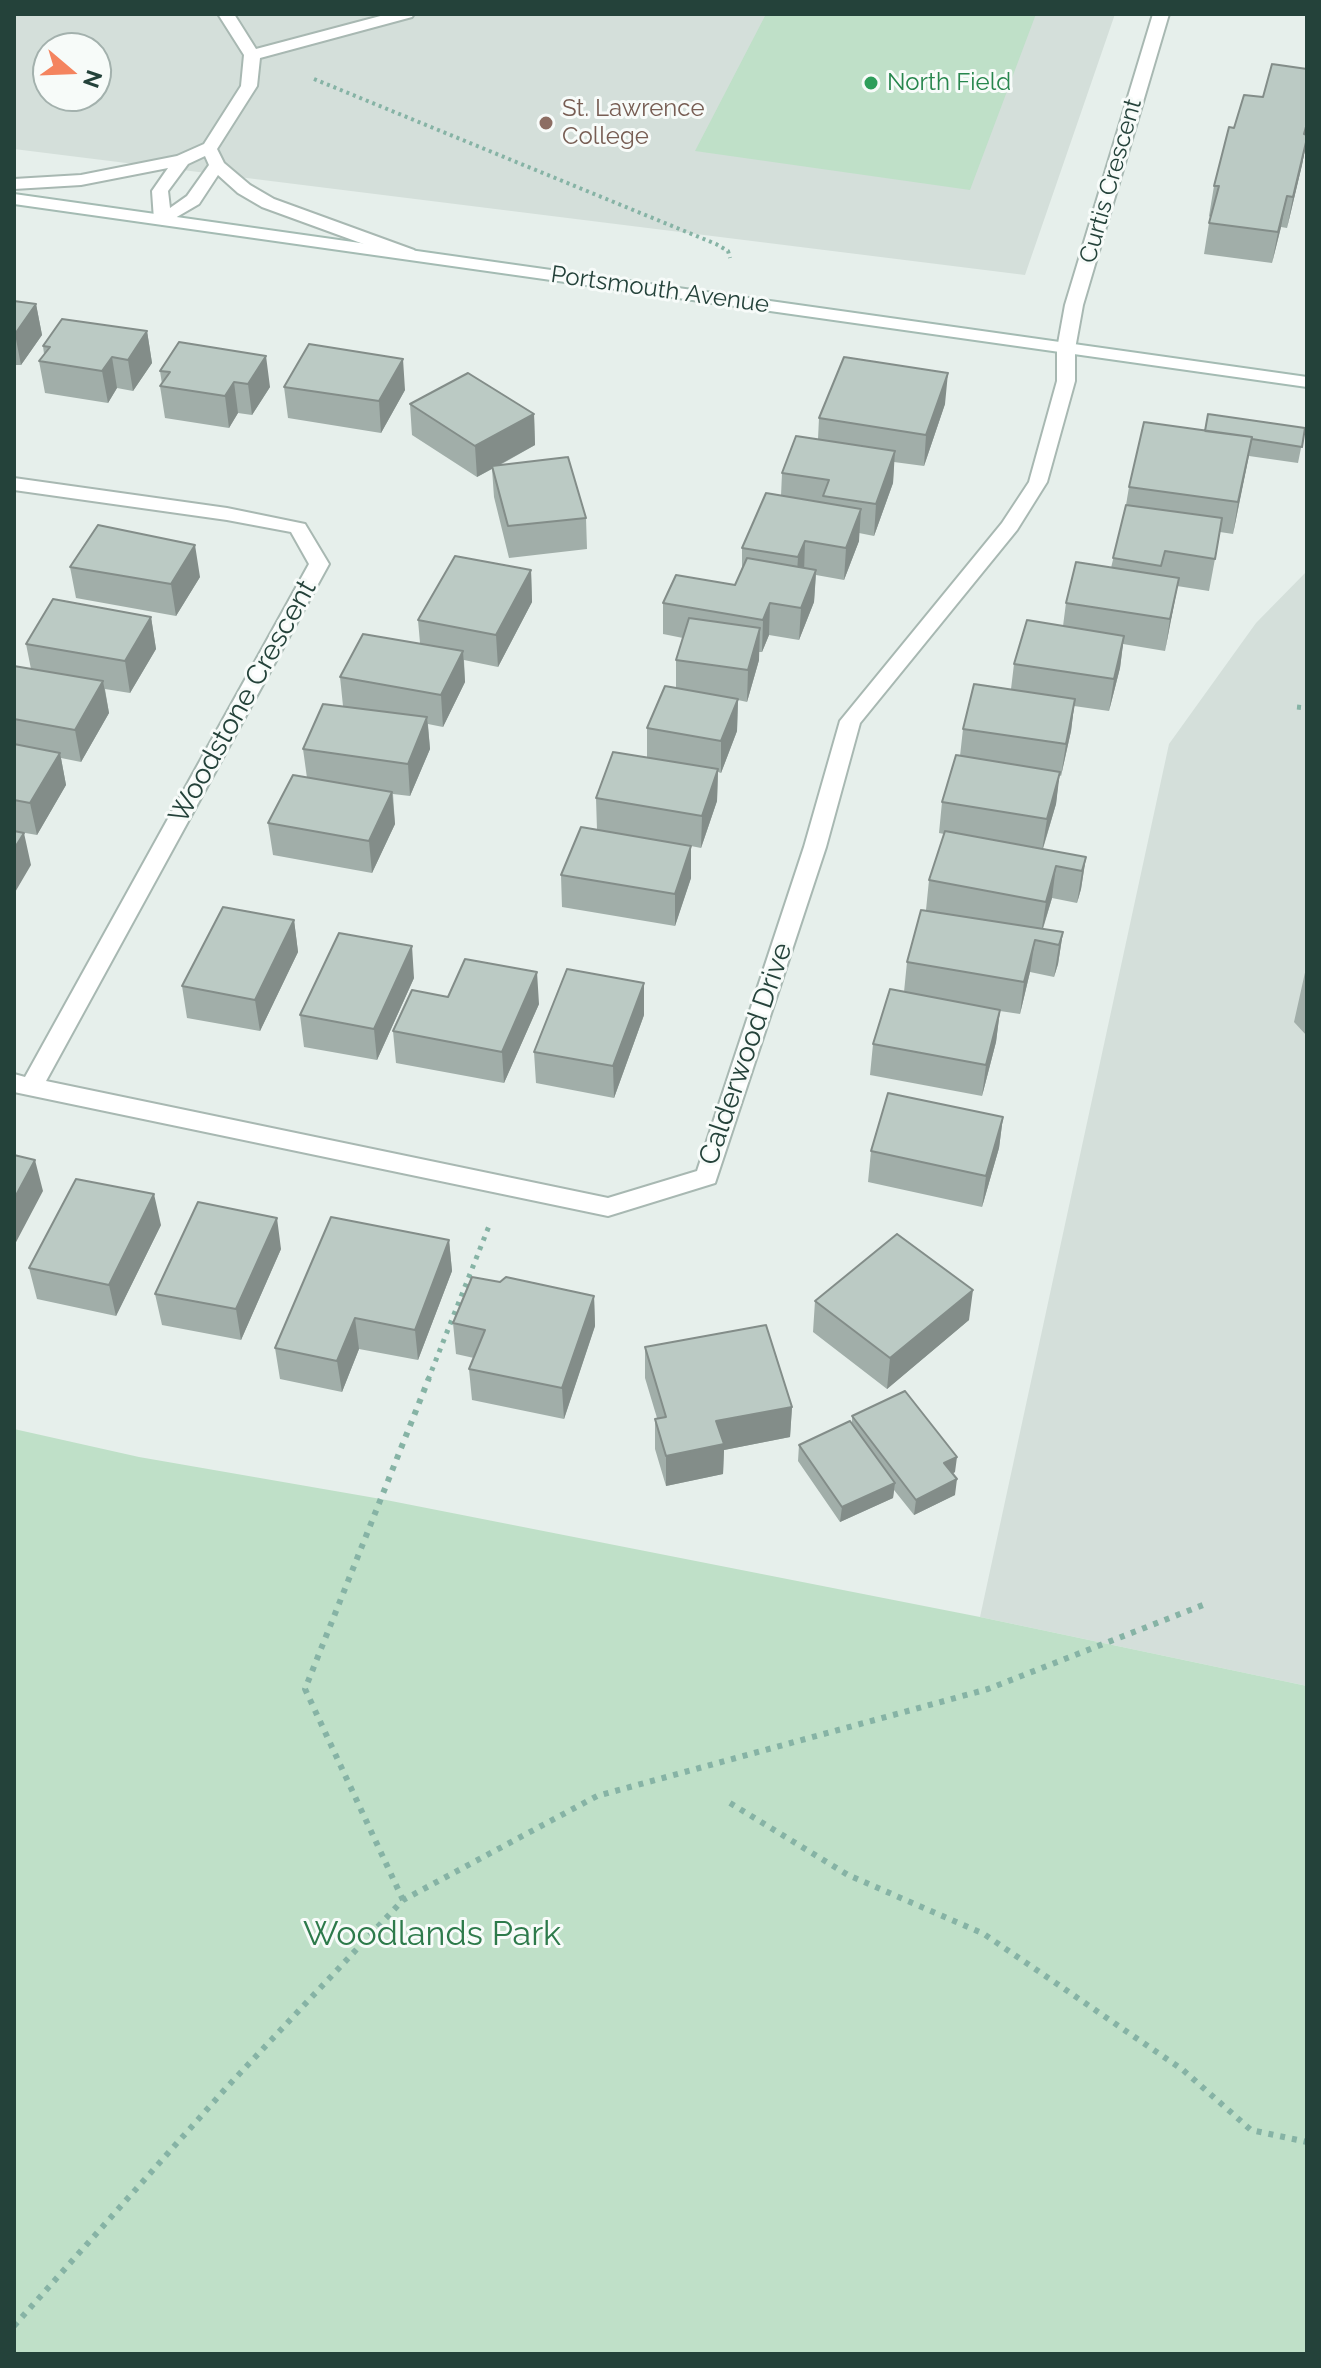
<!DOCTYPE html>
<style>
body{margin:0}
#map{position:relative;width:1321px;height:2368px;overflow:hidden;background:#e6efeb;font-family:Raleway,sans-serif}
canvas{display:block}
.frame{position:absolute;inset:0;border:16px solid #24423a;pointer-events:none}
.north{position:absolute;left:32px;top:32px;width:80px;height:80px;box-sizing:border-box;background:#f7fbf9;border:2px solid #a3b1ad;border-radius:50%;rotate:109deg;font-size:22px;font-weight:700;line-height:32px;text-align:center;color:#24423a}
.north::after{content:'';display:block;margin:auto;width:28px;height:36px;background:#f4845f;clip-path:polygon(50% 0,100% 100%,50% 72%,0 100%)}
</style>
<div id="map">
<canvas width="1321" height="2368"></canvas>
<div class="frame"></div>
<div class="north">N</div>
</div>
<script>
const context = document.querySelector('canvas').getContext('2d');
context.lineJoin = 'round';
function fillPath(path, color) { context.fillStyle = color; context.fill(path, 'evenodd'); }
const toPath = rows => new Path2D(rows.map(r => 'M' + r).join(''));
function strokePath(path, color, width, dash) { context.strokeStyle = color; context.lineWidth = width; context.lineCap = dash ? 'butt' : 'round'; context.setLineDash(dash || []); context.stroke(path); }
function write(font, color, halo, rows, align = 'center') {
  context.font = font + ' Raleway,sans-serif'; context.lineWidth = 6; context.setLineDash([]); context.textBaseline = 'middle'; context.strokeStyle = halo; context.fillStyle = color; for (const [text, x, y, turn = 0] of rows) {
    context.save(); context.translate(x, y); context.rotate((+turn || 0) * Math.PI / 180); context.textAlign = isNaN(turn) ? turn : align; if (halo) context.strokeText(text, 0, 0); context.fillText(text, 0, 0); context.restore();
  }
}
const built = toPath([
 [14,14,1115,14,1025,275,14,149],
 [48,48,96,48,96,96,48,96],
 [1307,571,1307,1686,980,1617,1169,744,1256,623]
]);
const green = toPath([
 [766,14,1036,14,970,190,695,151],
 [14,1429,139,1457,381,1499,980,1617,1307,1686,1307,2354,14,2354]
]);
const pathFar2 = toPath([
 [314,79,716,244,728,251,730,258]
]);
const pathFar1 = toPath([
 [1297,707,1307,708],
 [428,1380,489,1226]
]);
const path = toPath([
 [730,1803,848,1875,984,1934,1183,2070,1251,2130,1307,2142],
 [403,1900,305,1689,429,1378],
 [14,2326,227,2087,403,1900,597,1796,988,1689,1203,1605]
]);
const service = toPath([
 [218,14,234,14,256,49,388,14,414,14,412,17,260,58,257,86,217,149,224,163,250,185,274,199,414,250,417,254,414,258,402,258,262,207,238,193,218,175,199,204,163,225,154,220,152,191,168,168,81,185,14,189,14,179,81,175,177,156,204,144,241,86,244,55,218,14],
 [205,156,209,165,187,196,170,208,168,191,188,164,205,156]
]);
const minor = toPath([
 [1153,14,1169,14,1083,305,1075,349,1075,381,1047,482,1017,530,860,723,826,847,715,1183,608,1216,14,1092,14,1074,25,1077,309,564,291,532,227,520,14,490,14,478,227,508,305,524,329,564,46,1081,608,1198,697,1171,804,847,840,721,1002,523,1029,482,1057,381,1057,349,1065,305,1153,14]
]);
const secondary = toPath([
 [14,194,1307,377,1307,387,14,204,14,194]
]);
const wall = toPath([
 [1307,69,1307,139,1302,165,1287,228,1281,227,1272,263,1204,254,1210,217,1209,216,1214,186,1234,128,1263,97],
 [14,301,36,304,42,335,21,365,16,365,14,368],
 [147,331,152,363,133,391,117,388,108,403,45,393,39,361,44,354,43,346],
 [160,371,270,387,252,415,238,413,229,428,165,418,160,386,162,384],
 [284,387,405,390,381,433,288,418],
 [410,404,534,414,535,445,500,465,586,518,587,549,509,558,494,497,492,469,477,477,412,435],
 [945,404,924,466,894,462,893,483,874,536,859,533,859,541,844,580,816,575,814,602,799,640,769,635,762,652,759,652,759,660,747,702,738,700,737,731,721,773,718,772,717,801,701,848,691,846,691,878,675,926,562,907,561,875,597,830,596,798,647,758,647,728,676,688,676,660,683,638,663,634,663,603,735,585,742,569,742,548,781,496,782,473,818,439,819,418],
 [1305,428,1298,463,1249,456,1233,534,1220,532,1209,591,1177,586,1165,651,1123,644,1120,668,1109,711,1074,706,1071,731,1061,776,1059,775,1056,804,1043,849,1086,857,1081,889,1077,903,1052,898,1043,929,1063,932,1058,964,1054,977,1030,972,1020,1014,1000,1011,996,1042,982,1096,870,1075,873,1044,904,992,907,962,926,910,929,880,944,834,939,833,942,802,960,756,963,729,1011,689,1014,664,1063,626,1066,603,1111,568,1126,505,1129,487,1205,431],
 [70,567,200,577,176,616,76,598],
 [531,570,532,602,498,667,464,660,465,682,443,727,428,724,430,749,410,796,393,794,395,824,372,873,273,855,268,823,307,778,303,749,343,706,340,677,420,643,418,620],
 [151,617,156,649,130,693,105,689,109,713,81,762,61,758,66,785,37,835,14,831,14,666,31,669,26,644],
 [294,920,298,952,260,1031,187,1018,182,986],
 [1306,968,1307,968,1307,1036,1294,1022],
 [414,978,377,1060,304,1047,300,1015],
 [448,997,539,1004,504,1083,396,1063,393,1031],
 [644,1015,614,1098,536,1083,534,1052],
 [1003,1117,999,1148,982,1207,868,1182,871,1151],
 [161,1225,116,1316,37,1299,29,1268],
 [449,1240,452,1271,418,1360,359,1349,342,1392,280,1379,275,1348],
 [281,1249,241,1340,162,1325,155,1294],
 [500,1282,594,1296,595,1326,564,1419,472,1400,469,1369,474,1358,456,1354,453,1323],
 [815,1301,969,1320,887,1389,813,1332],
 [645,1347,792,1407,790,1437,724,1450,723,1474,666,1486,655,1449,655,1419,657,1418,645,1378],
 [852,1416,955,1472,952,1474,955,1495,914,1515,894,1490,893,1498,840,1522,798,1461,799,1445,852,1423]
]);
const shadedWall = toPath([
 [1307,138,1302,165,1287,228,1293,197],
 [1287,196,1281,227,1272,263,1278,232],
 [36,304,42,335,21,365,15,334],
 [147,331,152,363,133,391,128,360],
 [266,356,270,387,252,415,248,384],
 [112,357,117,388,108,403,102,371],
 [403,359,405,390,381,433,379,401],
 [948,373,945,404,924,466,926,435],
 [234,382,238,413,229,428,225,396],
 [534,414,535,445,477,477,475,446],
 [1252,437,1246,469,1233,534,1238,502],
 [895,451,893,483,874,536,876,504],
 [861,509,859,541,844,580,846,548],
 [805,541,804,573,796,589,798,557],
 [195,545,200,577,176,616,171,584],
 [531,570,532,602,498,667,496,635],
 [816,570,814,602,799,640,801,608],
 [1179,578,1173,610,1165,651,1170,619],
 [770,603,769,635,762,652,763,620],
 [151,617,156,649,130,693,125,661],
 [760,628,759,660,747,702,748,670],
 [1124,636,1120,668,1109,711,1114,679],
 [463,651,465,682,443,727,441,695],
 [103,681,109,713,81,762,75,730],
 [738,699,737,731,721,773,721,741],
 [1075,699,1071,731,1061,776,1066,744],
 [427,717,430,749,410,796,408,764],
 [60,753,66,785,37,835,30,803],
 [718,769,717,801,701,848,702,816],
 [1060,772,1056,804,1042,851,1047,819],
 [392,792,395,824,372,873,369,841],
 [24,833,31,865,14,894,14,849],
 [691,846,691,878,675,926,675,894],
 [1086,857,1081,889,1077,903,1082,871],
 [1056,866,1052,898,1041,934,1046,902],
 [294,920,298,952,260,1031,255,1000],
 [1063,932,1058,964,1054,977,1059,945],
 [1035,940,1030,972,1020,1014,1024,982],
 [412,946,414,978,377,1060,374,1029],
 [537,972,539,1004,504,1083,502,1052],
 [644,983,644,1015,614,1098,613,1066],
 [1000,1010,996,1042,982,1096,986,1065],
 [1003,1117,999,1148,982,1207,986,1176],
 [35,1160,43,1191,14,1246,14,1199],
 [154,1194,161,1225,116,1316,109,1285],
 [277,1218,281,1249,241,1340,236,1309],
 [449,1240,452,1271,418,1360,415,1330],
 [973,1290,969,1320,887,1389,890,1358],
 [594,1296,595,1326,564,1419,562,1388],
 [355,1318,359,1349,342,1392,337,1361],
 [792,1407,790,1437,724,1450,723,1474,666,1486,666,1456,716,1421],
 [957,1457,955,1472,942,1479,944,1463],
 [957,1479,955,1495,914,1515,916,1500],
 [895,1483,893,1498,840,1522,842,1507]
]);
const building = toPath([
 [1272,64,1307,69,1307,123,1304,134,1307,135,1307,138,1293,197,1287,196,1278,232,1209,223,1219,186,1214,186,1229,127,1234,128,1244,95,1263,97,1272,64],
 [14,301,36,304,15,334,14,334,14,301],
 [62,319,147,331,128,360,112,357,102,371,39,361,50,347,43,346,62,319],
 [179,342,266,356,248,384,234,382,225,396,160,386,170,372,160,371,179,342],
 [309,344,403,359,379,401,284,387,309,344],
 [844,357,948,373,926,435,819,418,844,357],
 [468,373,534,414,475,446,410,404,468,373],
 [1208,414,1305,428,1302,447,1252,439,1252,437,1205,431,1208,414],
 [1144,422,1252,437,1238,502,1129,487,1144,422],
 [796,436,895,451,876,504,823,496,829,480,782,473,796,436],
 [568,457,586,518,508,526,492,466,568,457],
 [766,493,861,509,846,548,805,541,798,557,742,548,766,493],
 [1126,505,1222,518,1215,559,1165,551,1161,566,1113,558,1126,505],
 [98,525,195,545,171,584,70,567,98,525],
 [455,556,531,570,496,635,418,620,455,556],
 [747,558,816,570,801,608,770,603,763,620,663,603,676,575,735,585,747,558],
 [1076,562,1179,578,1170,619,1066,603,1076,562],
 [53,599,151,617,125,661,26,644,53,599],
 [689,618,760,628,748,670,676,660,689,618],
 [1027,620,1124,636,1114,679,1014,664,1027,620],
 [363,634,463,651,441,695,340,677,363,634],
 [14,666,103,681,75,730,14,719,14,666],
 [974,684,1075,699,1066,744,963,729,974,684],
 [665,686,738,699,721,741,647,728,665,686],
 [323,704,427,717,408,764,303,749,323,704],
 [14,744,60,753,30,803,14,800,14,744],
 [613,752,718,769,702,816,596,798,613,752],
 [956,755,1060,772,1047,819,942,802,956,755],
 [293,775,392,792,369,841,268,823,293,775],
 [581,827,691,846,675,894,561,875,581,827],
 [14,831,24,833,14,849,14,831],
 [945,831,1086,857,1082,871,1056,866,1046,902,929,880,945,831],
 [223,907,294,920,255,1000,182,986,223,907],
 [921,910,1063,932,1059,945,1035,940,1024,982,907,962,921,910],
 [339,933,412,946,374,1029,300,1015,339,933],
 [465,959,537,972,502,1052,393,1031,412,990,448,997,465,959],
 [567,969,644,983,613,1066,534,1052,567,969],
 [890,989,1000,1010,986,1065,873,1044,890,989],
 [888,1093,1003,1117,986,1176,871,1151,888,1093],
 [14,1155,35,1160,14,1199,14,1155],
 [76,1179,154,1194,109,1285,29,1268,76,1179],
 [198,1202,277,1218,236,1309,155,1294,198,1202],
 [331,1217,449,1240,415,1330,355,1318,337,1361,275,1348,331,1217],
 [897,1234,973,1290,890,1358,815,1301,897,1234],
 [472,1277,500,1282,506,1277,594,1296,562,1388,469,1369,485,1330,453,1323,472,1277],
 [766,1325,792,1407,716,1421,724,1444,666,1456,655,1419,666,1417,645,1347,766,1325],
 [905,1391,957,1457,944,1463,957,1479,916,1500,852,1416,905,1391],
 [850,1421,895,1483,842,1507,799,1445,850,1421]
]);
const markers = [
 [871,83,8,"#2e9e5b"],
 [546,123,8,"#8d6e63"]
];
const farLeisurenames = [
 ["North Field",887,83]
];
const farEducationnames = [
 ["St. Lawrence",562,109],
 ["College",562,137]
];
const farStreetnames = [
 ["Curtis Crescent",1111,181,-74],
 ["Portsmouth Avenue",660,290,8]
];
const streetNames = [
 ["Woodstone Crescent",243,702,-61],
 ["Calderwood Drive",746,1054,-71]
];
const nearParknames = [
 ["Woodlands Park",432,1935]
];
fillPath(built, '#d4dfda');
fillPath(green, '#bfe0c8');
strokePath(service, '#a8b8b2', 4);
strokePath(minor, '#a8b8b2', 4);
strokePath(secondary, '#a4bbb3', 4);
strokePath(pathFar2, '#86b3a5', 4, [3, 4]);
strokePath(pathFar1, '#86b3a5', 5, [4, 6]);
strokePath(path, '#86b3a5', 6, [5, 7]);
fillPath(service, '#fff');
fillPath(minor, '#fff');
fillPath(secondary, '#fff');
fillPath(wall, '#a1aea9');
fillPath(shadedWall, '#838d89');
fillPath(building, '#bbcac4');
strokePath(building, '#838d89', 2);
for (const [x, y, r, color] of markers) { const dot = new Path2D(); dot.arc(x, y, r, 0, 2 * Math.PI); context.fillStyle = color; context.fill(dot); strokePath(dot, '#f7fbf9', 3); }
write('24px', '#27864d', '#f7fbf9', farLeisurenames, 'left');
write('24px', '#785e54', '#f7fbf9', farEducationnames, 'left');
write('24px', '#24423a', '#f7fbf9', farStreetnames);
write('28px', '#24423a', '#f7fbf9', streetNames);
write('34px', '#2d7a4b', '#f7fbf9', nearParknames);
</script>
